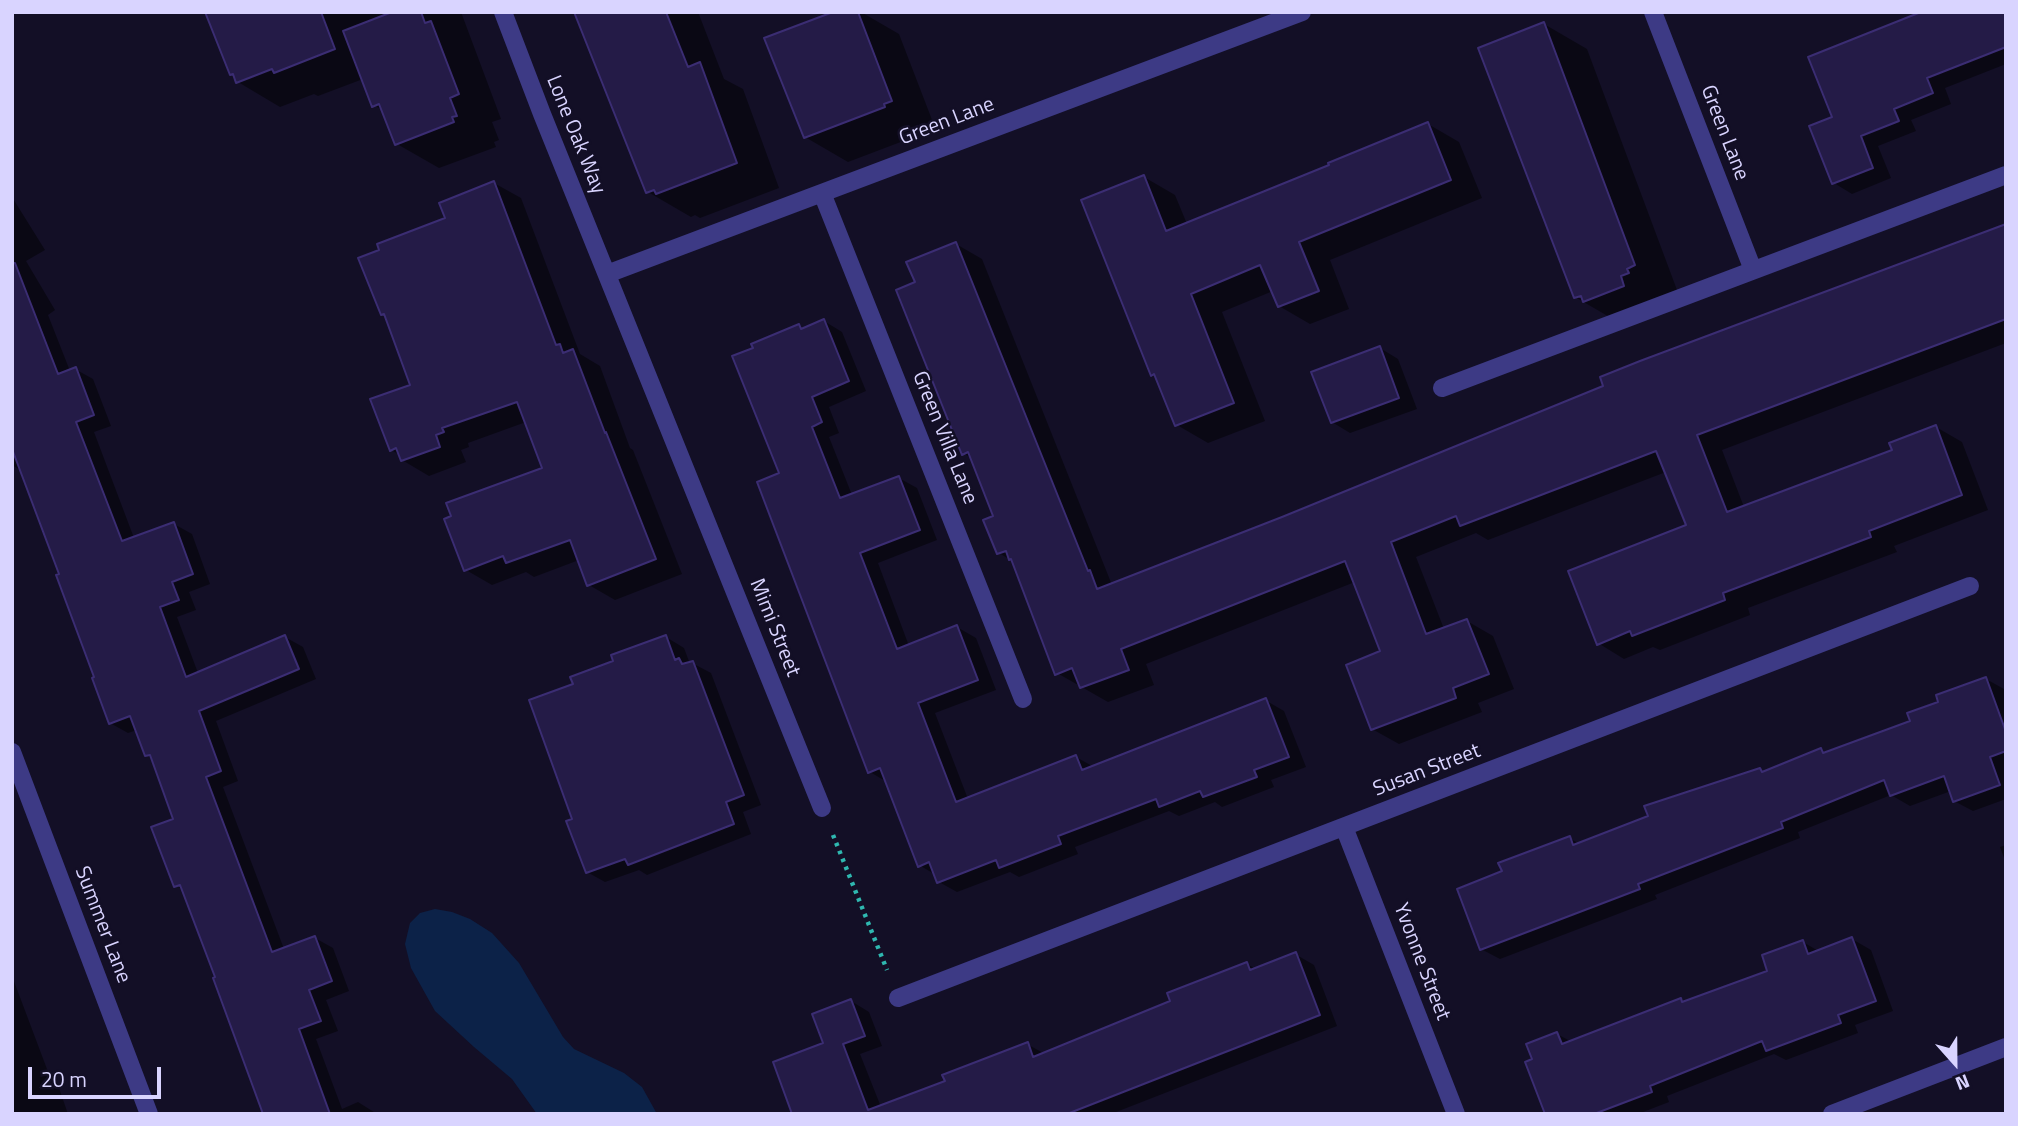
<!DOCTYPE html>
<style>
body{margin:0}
#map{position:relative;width:2018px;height:1126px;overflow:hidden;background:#130f26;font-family:"Titillium Web",sans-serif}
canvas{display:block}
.frame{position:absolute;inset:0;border:14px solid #d9d4ff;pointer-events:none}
.north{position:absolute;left:1920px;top:1028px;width:70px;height:70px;-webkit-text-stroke:5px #130f26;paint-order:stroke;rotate:159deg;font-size:19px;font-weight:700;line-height:28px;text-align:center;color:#d9d4ff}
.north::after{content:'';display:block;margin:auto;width:24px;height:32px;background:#d9d4ff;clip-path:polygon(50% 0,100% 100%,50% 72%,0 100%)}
.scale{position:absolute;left:28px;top:1067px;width:133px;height:32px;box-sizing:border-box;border:4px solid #d9d4ff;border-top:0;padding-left:9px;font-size:21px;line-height:24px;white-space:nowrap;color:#d9d4ff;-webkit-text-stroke:5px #130f26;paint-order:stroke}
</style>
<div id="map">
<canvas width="2018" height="1126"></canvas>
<div class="frame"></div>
<div class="north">N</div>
<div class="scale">20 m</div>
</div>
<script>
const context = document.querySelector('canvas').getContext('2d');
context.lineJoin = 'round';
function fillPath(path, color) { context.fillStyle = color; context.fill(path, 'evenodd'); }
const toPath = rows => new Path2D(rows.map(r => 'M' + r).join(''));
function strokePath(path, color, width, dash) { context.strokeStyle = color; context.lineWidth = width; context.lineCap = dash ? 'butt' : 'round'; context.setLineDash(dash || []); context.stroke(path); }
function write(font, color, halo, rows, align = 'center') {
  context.font = font + ' "Titillium Web",sans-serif'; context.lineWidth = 5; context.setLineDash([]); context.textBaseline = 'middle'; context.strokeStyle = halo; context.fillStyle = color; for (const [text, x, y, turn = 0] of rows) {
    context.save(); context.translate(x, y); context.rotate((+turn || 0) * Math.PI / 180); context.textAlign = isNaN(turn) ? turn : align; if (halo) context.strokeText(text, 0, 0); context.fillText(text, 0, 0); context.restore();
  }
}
const water = toPath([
 [435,909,452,912,470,919,492,933,519,963,563,1037,574,1049,624,1073,642,1087,657,1114,537,1114,512,1079,474,1047,435,1011,411,968,405,944,410,923,420,913]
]);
const shadow = toPath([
 [207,12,461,12,501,119,492,122,499,140,494,142,496,147,439,168,397,144,384,111,374,105,363,79,318,96,314,94,280,107,238,82,235,77,231,74],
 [593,12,698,12,724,79,743,89,779,188,700,218,695,215,691,217,648,192],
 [838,12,861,12,899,34,934,125,925,128,927,132,848,162,805,137],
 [2006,12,2006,64,1945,88,1951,104,1911,120,1916,131,1878,146,1891,178,1852,194,1834,183,1834,118],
 [1544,24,1587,49,1677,290,1669,293,1670,298,1618,322,1575,297],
 [1428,124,1459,142,1482,198,1330,260,1349,309,1310,324,1279,306,1273,291,1222,312,1265,421,1208,443,1177,425,1157,376,1153,374,1144,177,1175,195,1187,224],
 [494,183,521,198,580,354,600,366,630,448,633,450,682,574,615,600,589,585,579,560,534,577,526,572,492,585,466,570,544,469,526,422,468,443,469,447,461,450,466,462,429,476,402,460,400,455,391,450,412,386,386,316,382,314,448,219],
 [12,197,45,250,26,261,55,310,48,315,70,371,75,369,93,379,111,426,94,432,134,538,174,524,192,534,210,584,189,592,196,610,177,617,198,673,285,637,303,647,316,679,216,721,238,781,223,787,284,949,315,938,333,948,349,991,326,1000,338,1031,316,1039,342,1109,358,1102,377,1114,265,1114,218,978,184,890,176,886,176,820,153,759,147,755,137,730,128,733,110,723,61,575,22,471,12,465],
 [2006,225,2006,343,1722,450,1744,507,1894,451,1936,427,1962,442,1988,510,1894,546,1897,552,1748,608,1750,615,1660,650,1653,647,1624,659,1598,643,1688,526,1666,472,1488,540,1476,533,1416,557,1444,629,1467,621,1493,636,1514,689,1478,703,1482,712,1399,744,1372,729,1382,652,1355,582,1146,664,1154,685,1108,702,1057,673,1014,562,999,553,995,517,973,459,963,453,917,283,956,244,982,259,1112,585,1283,518],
 [824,321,842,332,866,391,829,407,839,433,829,437,852,495,899,478,917,488,937,540,878,563,909,646,957,627,976,638,996,690,935,713,968,799,1076,757,1094,767,1265,700,1284,711,1306,767,1271,780,1274,787,1222,807,1215,802,1179,816,1169,811,1075,847,1078,854,1019,877,1010,872,957,892,939,882,936,875,919,865,887,782,870,772,781,474,799,326,805,329],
 [1380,348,1398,359,1417,409,1350,433,1332,422],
 [666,637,684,648,690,664,692,663,711,673,761,805,743,812,751,834,647,875,639,870,605,882,587,872,575,820,575,685,615,662],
 [1986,679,2004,689,2006,694,2006,799,1973,811,1954,801,1951,791,1910,806,1891,795,1798,832,1800,838,1655,895,1657,899,1500,959,1481,949,1504,872,1569,838,1580,844,1650,817,1760,769,1765,773,1821,750,1827,753,1912,722,1940,703],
 [2006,845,2006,863,2000,847],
 [1852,939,1871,950,1893,1011,1855,1025,1858,1033,1786,1060,1774,1054,1667,1096,1669,1102,1638,1114,1547,1114,1534,1060,1557,1034,1572,1042,1680,1000,1686,1003,1769,972,1803,942,1820,952],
 [1295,954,1314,965,1337,1026,1111,1114,793,1114,825,1044,851,1001,869,1012,882,1046,860,1054,881,1107,947,1082,1027,1044,1045,1054,1172,1002,1247,964,1256,969],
 [12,976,53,1085,59,1088,68,1114,12,1114]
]);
const building = toPath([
 [205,12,321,12,335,49,274,73,272,69,236,83,233,74,230,75,205,12],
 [392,12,421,12,425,23,431,21,459,94,450,98,457,116,452,117,454,122,395,145,379,104,372,107,343,31,392,12],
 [574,12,666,12,688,67,700,62,737,163,656,194,654,190,646,193,574,12],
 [833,12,858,12,892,101,884,104,885,107,804,138,764,38,833,12],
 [1921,12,2006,12,2006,47,1927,78,1933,93,1894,109,1899,121,1861,136,1873,168,1832,184,1809,126,1832,117,1808,57,1921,12],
 [1544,22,1635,265,1627,269,1629,273,1621,276,1624,286,1583,302,1581,296,1574,298,1478,48,1544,22],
 [1428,122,1451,180,1299,242,1319,291,1278,307,1260,265,1191,294,1234,403,1175,426,1154,374,1151,376,1081,200,1144,175,1166,231,1329,165,1328,163,1428,122],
 [494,181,556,345,560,344,563,353,573,349,605,433,606,432,656,559,587,586,570,540,506,563,503,556,464,571,444,519,451,516,446,503,542,468,517,402,442,428,444,432,436,435,440,447,401,461,396,448,390,451,370,399,410,385,384,314,381,315,358,258,379,250,377,244,445,218,439,203,494,181],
 [2006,224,2006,319,1697,435,1727,512,1892,450,1889,443,1936,425,1962,495,1869,531,1871,537,1723,593,1725,600,1632,636,1630,631,1597,645,1568,571,1686,525,1656,451,1460,526,1456,516,1391,542,1426,634,1467,619,1489,674,1453,688,1456,698,1371,730,1346,665,1380,651,1345,561,1121,649,1129,670,1080,688,1072,668,1055,675,1011,559,1009,560,1006,551,997,554,983,520,993,516,968,452,962,455,896,290,915,282,906,262,956,242,1088,571,1090,570,1097,589,1282,517,1603,386,1600,377,1640,361,2006,224],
 [12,263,15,263,58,374,76,367,94,415,76,422,122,541,174,522,193,574,172,582,179,600,160,607,186,677,285,635,299,669,199,711,221,771,206,777,272,952,315,936,332,981,309,990,321,1021,299,1029,330,1114,263,1114,213,978,215,977,180,885,174,887,151,827,173,819,150,755,145,756,130,716,109,724,92,678,94,677,56,575,59,574,12,449,12,263],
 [824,319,849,381,812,397,822,422,812,427,840,498,899,476,920,530,860,553,897,649,957,625,978,680,918,703,956,802,1076,755,1082,770,1266,698,1289,757,1254,770,1257,777,1203,797,1200,791,1159,807,1156,799,1058,836,1061,844,999,868,996,860,937,883,929,862,918,867,880,768,868,773,757,482,779,473,732,356,753,348,751,344,799,324,801,329,824,319],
 [1380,346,1399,398,1331,423,1311,372,1380,346],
 [666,635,675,660,679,658,682,664,693,661,744,795,726,802,734,824,628,865,625,859,586,873,566,821,572,819,529,700,573,684,570,677,613,661,611,655,666,635],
 [1986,677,2006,732,2006,751,1990,757,2000,785,1953,802,1944,776,1890,796,1884,780,1781,822,1783,828,1638,884,1640,889,1480,950,1457,889,1502,871,1498,863,1570,836,1573,845,1648,816,1644,806,1760,768,1762,772,1821,748,1823,753,1910,721,1907,713,1938,702,1936,695,1986,677],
 [1852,937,1876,1001,1838,1015,1841,1023,1766,1051,1762,1041,1650,1086,1652,1092,1594,1114,1545,1114,1525,1062,1532,1059,1526,1044,1557,1032,1562,1044,1681,998,1682,1002,1767,971,1762,955,1803,940,1808,954,1852,937],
 [1296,952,1320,1015,1067,1114,792,1114,773,1062,823,1043,812,1014,851,999,865,1036,843,1044,868,1110,945,1081,942,1075,1028,1042,1033,1057,1170,1001,1167,993,1247,962,1250,970,1296,952]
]);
const path = toPath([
 [833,835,887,970]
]);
const minor = toPath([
 [503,12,542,114,822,808],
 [1653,12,1753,270],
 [822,193,1023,699],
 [607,274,1302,12],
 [1442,388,2006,175],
 [12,752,149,1114],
 [1344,827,1456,1114],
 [898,998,1970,586]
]);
const tertiary = toPath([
 [1832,1114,2006,1047]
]);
const streetNames = [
 ["Green Lane",947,122,-21],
 ["Green Lane",1724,133,69],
 ["Lone Oak Way",575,135,68],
 ["Green Villa Lane",944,438,68],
 ["Mimi Street",774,628,68],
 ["Susan Street",1427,771,-21],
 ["Summer Lane",102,925,69],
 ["Yvonne Street",1421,962,69]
];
fillPath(water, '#0c2248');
fillPath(shadow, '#0007');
fillPath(building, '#241b47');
strokePath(building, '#3b2d73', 2);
strokePath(path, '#2fb8b0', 4.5, [3.5, 5]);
strokePath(minor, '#3d3a85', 18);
strokePath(tertiary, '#3d3a85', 18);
write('21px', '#d9d4ff', '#130f26', streetNames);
</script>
